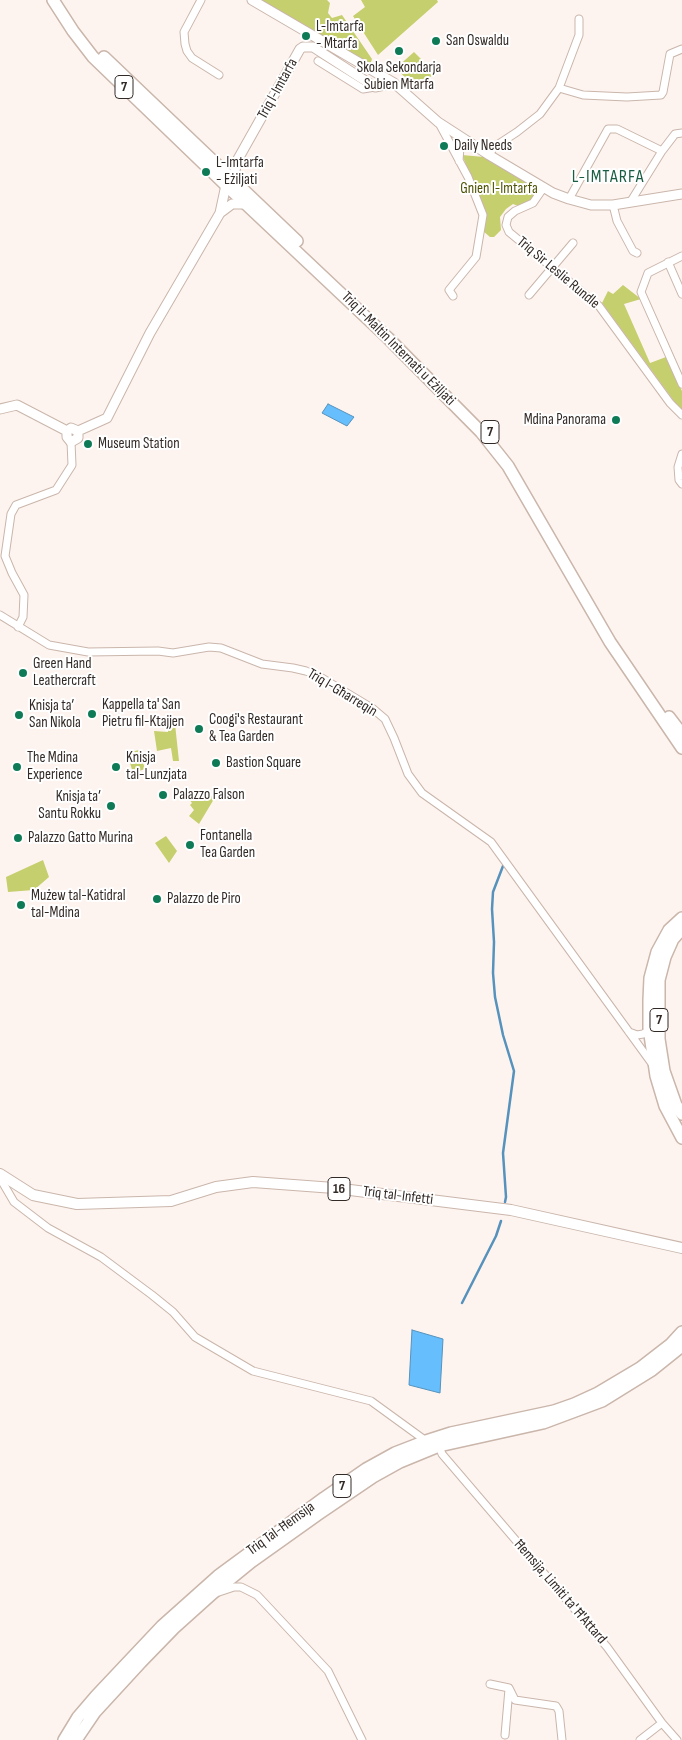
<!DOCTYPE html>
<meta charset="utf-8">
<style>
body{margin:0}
canvas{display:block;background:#fdf4f0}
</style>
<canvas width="682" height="1740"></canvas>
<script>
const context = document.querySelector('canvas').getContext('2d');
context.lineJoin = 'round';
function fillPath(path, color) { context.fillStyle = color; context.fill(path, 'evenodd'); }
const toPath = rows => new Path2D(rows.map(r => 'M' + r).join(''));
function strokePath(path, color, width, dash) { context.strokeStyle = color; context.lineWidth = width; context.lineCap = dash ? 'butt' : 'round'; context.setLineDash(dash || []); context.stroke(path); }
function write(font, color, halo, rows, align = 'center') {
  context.font = font + ' "Sofia Sans Condensed",sans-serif'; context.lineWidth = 4; context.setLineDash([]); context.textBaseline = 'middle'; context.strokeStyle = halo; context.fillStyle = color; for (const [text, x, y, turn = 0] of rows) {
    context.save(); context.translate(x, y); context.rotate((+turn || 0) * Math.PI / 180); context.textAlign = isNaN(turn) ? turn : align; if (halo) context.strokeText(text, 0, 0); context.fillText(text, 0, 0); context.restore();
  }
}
const green = toPath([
 [255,0,327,0,330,3,328,13,332,18,342,15,372,59,370,65],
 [361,0,437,0,438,2,378,55,353,16,365,7],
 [414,52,435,73,416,89,396,68],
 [462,155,484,157,532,185,535,194,528,203,518,206,513,204,506,209,500,217,501,230,494,237,490,237,483,231,487,214],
 [623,285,641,299,624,304,650,363,666,357,682,391,682,412,602,303,608,291,613,294],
 [169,723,175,724,179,761,173,761,171,748,157,751,154,731,168,732],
 [139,750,145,769,133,773,127,753],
 [203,792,208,792,214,799,199,824,189,816,194,810,190,805,192,803,189,799],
 [166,836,177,851,169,863,155,843],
 [43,860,49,877,34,890,8,892,6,877]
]);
const water = toPath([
 [328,404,354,417,347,426,322,413,328,404],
 [412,1330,443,1339,440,1393,409,1385,412,1330]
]);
const stream = toPath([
 [503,866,493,892,492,909,494,942,493,973,495,997,503,1035,514,1071,503,1153,506,1197,505,1202],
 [462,1303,496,1236,501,1221]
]);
const minor = toPath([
 [201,0,184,32,185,44,187,51,192,58,219,75],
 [318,61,363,89,375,87],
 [559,88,583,95,627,97,661,95,663,92,670,54,682,49],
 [439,123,468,177,483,215,476,257,449,290,453,296],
 [489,155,494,147,517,132,540,114,559,88,579,35,579,19],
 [459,161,460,147,475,146],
 [544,187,533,203,515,211,508,217,506,225,509,232,599,306,670,403,682,415],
 [569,199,608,129,617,129,662,151],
 [631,201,662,151,675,134,682,133],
 [613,205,617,221,633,251,637,253],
 [682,256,648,273,641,292,682,384],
 [668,262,682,294],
 [529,295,573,243],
 [682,454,678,467,679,480,682,484],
 [0,615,49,645,88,652,158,651,173,653,209,647,221,648,262,664,293,668,306,671,322,678,372,708,385,719,394,738,408,774,422,793,491,842,653,1065],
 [18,627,23,617,24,595,12,573,5,556,11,514,16,505,56,490,72,465,71,442],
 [629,1032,637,1035,643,1034,647,1032,649,1028],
 [0,1178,14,1202,48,1228,101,1257,152,1295,173,1312,195,1337,253,1371,371,1401,426,1441],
 [439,1446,442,1454,607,1647,662,1723,677,1740],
 [219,1592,234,1587,241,1587,257,1595,328,1671,362,1740],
 [490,1684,509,1688,515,1700,556,1706,559,1711,562,1740],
 [505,1735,509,1689],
 [640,1740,662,1723]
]);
const tertiary = toPath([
 [252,0,394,83,438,122,489,155,553,193,569,199,591,205,613,205,682,194],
 [234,181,234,174,238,159,300,49,303,47,313,47,375,87,394,83],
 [220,213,232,204,247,204],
 [0,409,17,405,67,431,71,428,78,431,107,418,150,333,220,213,226,185],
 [67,431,67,437,71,442,78,438,78,431]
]);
const primary = toPath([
 [0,1174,33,1195,77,1204,171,1201,216,1187,253,1182,334,1188,511,1210,682,1248]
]);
const trunk = toPath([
 [53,0,73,31,93,57,230,189,388,338,481,432,508,466,610,642,682,748],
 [104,57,297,241],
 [669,717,682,734],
 [682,918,669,930,657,952,650,978,649,1000,649,1028,656,1076,665,1106,682,1138],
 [682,929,673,939,665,957,659,980,659,1039,664,1071,676,1105,682,1114],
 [64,1740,78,1717,96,1696,162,1626,218,1576,324,1498,366,1469,395,1453,426,1441,451,1433,554,1411,574,1404,598,1393,640,1368,671,1344,682,1332],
 [76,1740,95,1712,141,1662,174,1628,213,1593,251,1562,317,1515,373,1477,400,1462,439,1446,543,1423,602,1401,652,1370,682,1346]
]);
const markers = [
 [306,36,5,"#0f7b56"],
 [436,41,5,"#0f7b56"],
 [399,51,5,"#0f7b56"],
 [444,146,5,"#0f7b56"],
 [206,172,5,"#0f7b56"],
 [616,420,5,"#0f7b56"],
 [88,444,5,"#0f7b56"],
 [23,673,5,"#0f7b56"],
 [92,714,5,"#0f7b56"],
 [19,715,5,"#0f7b56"],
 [199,729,5,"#0f7b56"],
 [216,763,5,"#0f7b56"],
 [17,767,5,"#0f7b56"],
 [116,767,5,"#0f7b56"],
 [163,795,5,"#0f7b56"],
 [111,806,5,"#0f7b56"],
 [18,838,5,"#0f7b56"],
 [190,845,5,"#0f7b56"],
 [157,899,5,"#0f7b56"],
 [21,905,5,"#0f7b56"]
];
const shields = [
 [124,87,18],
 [490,432,18],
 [659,1020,18],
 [339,1189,22],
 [342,1486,18]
];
const shieldNames = [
 ["7",124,87],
 ["7",490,432],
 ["7",659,1020],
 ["16",339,1189],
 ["7",342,1486]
];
const poiNames = [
 ["L-Imtarfa",316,27],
 ["- Mtarfa",316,44],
 ["San Oswaldu",446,41],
 ["Skola Sekondarja",399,68,"center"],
 ["Subien Mtarfa",399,85,"center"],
 ["Daily Needs",454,146],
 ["L-Imtarfa",216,163],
 ["- Eżiljati",216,180],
 ["Mdina Panorama",606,420,"right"],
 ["Museum Station",98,444],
 ["Green Hand",33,664],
 ["Leathercraft",33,681],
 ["Kappella ta' San",102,705],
 ["Pietru fil-Ktajjen",102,722],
 ["Knisja ta’",29,706],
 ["San Nikola",29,723],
 ["Coogi's Restaurant",209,720],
 ["& Tea Garden",209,737],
 ["The Mdina",27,758],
 ["Experience",27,775],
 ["Knisja",126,758],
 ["tal-Lunzjata",126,775],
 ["Bastion Square",226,763],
 ["Palazzo Falson",173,795],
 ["Knisja ta’",101,797,"right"],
 ["Santu Rokku",101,814,"right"],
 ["Fontanella",200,836],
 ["Tea Garden",200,853],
 ["Palazzo Gatto Murina",28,838],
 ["Mużew tal-Katidral",31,896],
 ["tal-Mdina",31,913],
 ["Palazzo de Piro",167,899]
];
const streetNames = [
 ["Triq l-Imtarfa",278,89,-61],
 ["Triq Sir Leslie Rundle",558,273,40],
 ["Triq il-Maltin Internati u Eżiljati",398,349,45],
 ["Triq l-Għarreqin",342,693,31],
 ["Triq tal-Infetti",398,1196,7],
 ["Triq Tal-Ħemsija",281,1529,-36],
 ["Ħemsija, Limiti ta' Ħ'Attard",560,1592,49]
];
const parkNames = [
 ["Gnien l-Imtarfa",499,189]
];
const quarterNames = [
 ["L-IMTARFA",608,177]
];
fillPath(green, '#c6cf6d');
fillPath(water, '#66befd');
strokePath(water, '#5692bc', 1);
strokePath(stream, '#5692bc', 2.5);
strokePath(minor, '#cab6ab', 9);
strokePath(tertiary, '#cab6ab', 11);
strokePath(primary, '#cab6ab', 12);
strokePath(trunk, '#cab6ab', 14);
strokePath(minor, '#fff', 7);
strokePath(tertiary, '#fff', 9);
strokePath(primary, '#fff', 10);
strokePath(trunk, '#fff', 11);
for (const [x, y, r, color] of markers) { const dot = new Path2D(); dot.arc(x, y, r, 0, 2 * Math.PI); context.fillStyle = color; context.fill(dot); strokePath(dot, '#fff', 2); }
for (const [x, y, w] of shields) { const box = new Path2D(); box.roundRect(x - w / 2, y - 11.5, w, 23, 4); context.fillStyle = '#fff'; context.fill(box); strokePath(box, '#322a26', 1); }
write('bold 14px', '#322a26', null, shieldNames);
write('15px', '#322a26', '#fff', poiNames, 'left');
write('15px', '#322a26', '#fff', streetNames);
write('15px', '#4d5203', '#fff', parkNames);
context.letterSpacing = '1px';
write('18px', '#1a5d43', '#fff', quarterNames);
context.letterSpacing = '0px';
</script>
